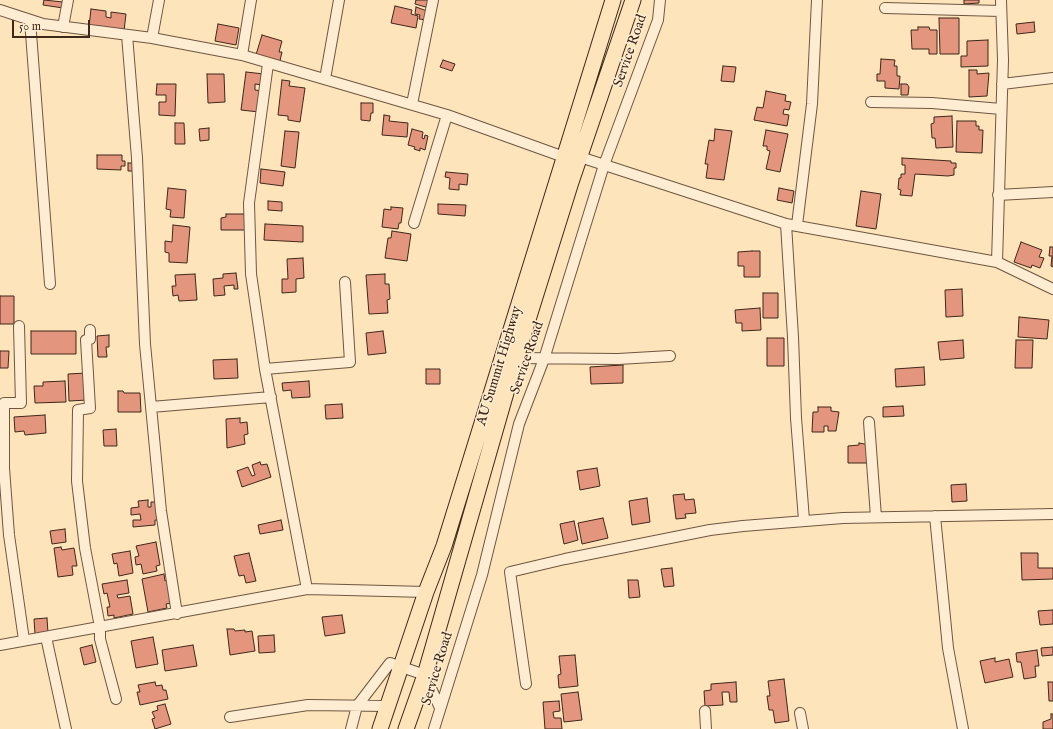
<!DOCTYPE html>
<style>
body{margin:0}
#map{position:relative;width:1053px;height:729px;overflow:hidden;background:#fde4ba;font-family:"IM FELL English",serif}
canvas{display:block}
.scale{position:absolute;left:12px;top:20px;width:78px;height:18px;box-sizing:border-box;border:2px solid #3f2719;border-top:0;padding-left:5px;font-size:12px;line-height:14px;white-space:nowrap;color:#3f2719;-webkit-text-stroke:3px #feedd2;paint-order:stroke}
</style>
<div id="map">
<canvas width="1053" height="729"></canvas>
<div class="scale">50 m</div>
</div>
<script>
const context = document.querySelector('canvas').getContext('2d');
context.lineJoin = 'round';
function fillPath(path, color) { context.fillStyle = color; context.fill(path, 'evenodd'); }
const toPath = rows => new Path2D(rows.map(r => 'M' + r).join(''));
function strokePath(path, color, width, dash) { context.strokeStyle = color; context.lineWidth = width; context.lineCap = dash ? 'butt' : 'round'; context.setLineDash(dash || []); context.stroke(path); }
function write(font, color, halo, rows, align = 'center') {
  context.font = font + ' "IM FELL English",serif'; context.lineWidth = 3; context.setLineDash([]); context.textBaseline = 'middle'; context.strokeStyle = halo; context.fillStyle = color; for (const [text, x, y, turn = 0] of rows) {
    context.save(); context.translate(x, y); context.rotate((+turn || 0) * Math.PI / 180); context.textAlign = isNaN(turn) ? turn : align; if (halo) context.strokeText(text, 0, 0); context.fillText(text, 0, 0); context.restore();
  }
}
const building = toPath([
 [44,0,63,2,63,8,43,5,44,0],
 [416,0,431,0,429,8,415,4,416,0],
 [964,0,979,0,979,3,964,4,964,0],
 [395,6,412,10,411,14,418,16,416,28,391,23,395,6],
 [416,7,427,11,427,20,419,19,420,15,415,14,416,7],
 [91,9,106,11,106,17,111,18,111,12,126,14,124,31,89,27,91,9],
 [939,18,959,18,959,54,940,54,939,18],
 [1034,22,1035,32,1017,34,1016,24,1034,22],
 [218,24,239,28,236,45,215,41,218,24],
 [918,27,929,27,930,30,937,30,937,54,929,54,929,49,912,49,911,30,918,30,918,27],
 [262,35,282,41,279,52,282,52,279,65,255,58,262,35],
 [988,40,988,66,961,67,961,56,967,56,967,41,988,40],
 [881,59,895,60,894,66,897,66,897,76,900,76,899,89,885,88,885,81,877,81,877,74,880,74,881,59],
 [443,60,455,64,452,71,440,67,443,60],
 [723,66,736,67,734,82,721,81,723,66],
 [969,70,977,70,977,74,989,73,987,96,969,97,969,70],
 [246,72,264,74,262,85,255,84,255,90,262,91,259,112,241,110,246,72],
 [207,74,224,74,225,102,208,103,207,74],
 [282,80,290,81,289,86,305,88,300,122,288,120,288,116,278,115,282,80],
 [157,84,176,84,175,116,159,115,159,102,166,102,166,95,156,95,157,84],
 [901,84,907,84,909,87,908,95,901,95,901,84],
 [766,91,786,95,785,101,791,102,789,110,784,109,783,114,789,115,787,126,754,120,757,107,763,108,766,91],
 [361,103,373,103,373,113,371,113,370,121,361,120,361,103],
 [384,115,390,116,389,121,408,123,407,137,382,135,384,115],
 [952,116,953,147,936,148,935,138,932,138,931,124,934,123,934,117,952,116],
 [957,121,976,121,976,126,979,126,979,130,983,130,982,153,956,152,957,121],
 [175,123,184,123,185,144,175,144,175,123],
 [209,128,209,140,200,141,199,129,209,128],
 [412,129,423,132,422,138,424,139,425,135,428,136,425,150,420,148,420,151,414,149,415,147,408,145,412,129],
 [715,129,732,131,724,180,706,178,708,164,705,164,709,140,714,141,715,129],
 [766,130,788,134,780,172,766,169,770,151,767,150,767,146,763,146,766,130],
 [285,131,299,132,295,168,281,166,285,131],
 [97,155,122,155,122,161,125,161,125,166,121,166,121,170,97,169,97,155],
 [902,158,951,161,951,163,956,163,956,168,954,168,954,175,948,176,915,174,912,196,900,195,901,190,898,189,899,178,901,178,901,174,905,174,905,165,902,165,902,158],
 [128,163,135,163,136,171,128,171,128,163],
 [261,169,285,172,283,186,260,183,261,169],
 [446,172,468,174,467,185,459,184,459,190,449,189,450,178,445,177,446,172],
 [168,188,186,190,184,218,170,217,171,210,166,209,168,188],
 [779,188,794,191,792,203,777,200,779,188],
 [861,191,881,194,876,229,856,226,861,191],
 [268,201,282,202,282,211,268,210,268,201],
 [438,204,466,205,465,216,438,214,438,204],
 [391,207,403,208,401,223,399,223,398,229,382,227,384,209,391,210,391,207],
 [226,214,246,214,246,230,221,230,221,218,226,217,226,214],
 [265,224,303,226,303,242,264,240,265,224],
 [173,225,190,227,187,263,169,262,169,253,165,252,165,241,172,242,173,225],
 [392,231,411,234,407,261,385,258,388,238,391,238,392,231],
 [1021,242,1042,250,1039,257,1044,258,1040,268,1032,265,1031,268,1014,262,1021,242],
 [1050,247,1053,247,1053,267,1051,266,1052,256,1049,256,1050,247],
 [752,251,760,251,760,277,744,277,744,266,738,266,738,252,752,251],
 [303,258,304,278,296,279,296,292,282,293,282,279,288,279,287,259,303,258],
 [236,273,238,289,234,289,234,285,224,286,225,295,214,296,213,279,223,278,223,274,236,273],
 [195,274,197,300,179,301,178,295,173,296,172,286,176,286,175,275,195,274],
 [385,274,385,284,389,284,390,299,387,300,388,313,369,314,366,275,385,274],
 [962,289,963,316,946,317,945,290,962,289],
 [763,293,778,293,778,318,763,318,763,293],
 [0,296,14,296,14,324,0,324,0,296],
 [760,308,761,330,742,331,742,323,736,323,735,310,760,308],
 [1019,317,1049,320,1047,339,1018,337,1019,317],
 [31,331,76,331,76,354,31,354,31,331],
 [383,331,386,353,368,355,366,333,383,331],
 [109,335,109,347,106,347,107,357,98,357,97,336,109,335],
 [767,338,784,338,784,366,767,366,767,338],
 [963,340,964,358,940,360,938,342,963,340],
 [1016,340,1033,340,1032,368,1015,368,1016,340],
 [0,351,9,351,8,368,0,368,0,351],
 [237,359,238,378,214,379,213,360,237,359],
 [623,365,623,383,591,384,590,367,623,365],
 [924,367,925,385,896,387,895,369,924,367],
 [426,369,440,369,440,384,426,384,426,369],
 [87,373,88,400,69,401,68,374,87,373],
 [65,381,66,402,35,403,34,386,43,386,43,382,65,381],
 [309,381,310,397,292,398,291,390,283,391,282,383,309,381],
 [118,391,123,391,124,393,140,393,141,412,118,412,118,391],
 [342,404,343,418,326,419,325,405,342,404],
 [903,406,904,416,883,417,883,407,903,406],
 [818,407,831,407,831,411,839,412,836,431,828,431,828,426,824,426,824,432,812,432,813,412,818,412,818,407],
 [45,415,46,433,25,435,24,431,15,432,14,417,45,415],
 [240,418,240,423,247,422,248,434,244,435,245,444,227,448,226,419,240,418],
 [116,429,117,446,104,446,103,430,116,429],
 [859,443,870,445,870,463,848,463,848,446,859,445,859,443],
 [260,462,261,465,267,464,271,477,242,487,237,471,248,467,252,476,255,475,252,465,260,462],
 [597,468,600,486,580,490,577,471,597,468],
 [966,484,967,501,952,502,951,485,966,484],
 [684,494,685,500,694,499,696,513,685,514,686,518,676,519,673,495,684,494],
 [647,498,650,522,632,525,629,501,647,498],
 [148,500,148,507,151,507,151,502,157,502,159,520,155,520,155,525,133,527,133,520,141,520,140,514,131,515,131,508,139,507,138,501,148,500],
 [603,518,608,538,582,544,578,523,603,518],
 [281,520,283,530,260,534,258,525,281,520],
 [574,521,578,540,564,544,560,524,574,521],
 [65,529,66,542,52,544,50,531,65,529],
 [156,542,160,565,156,566,157,571,143,574,141,564,136,565,135,557,139,556,136,546,156,542],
 [61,547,62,550,74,548,77,566,72,566,73,575,58,577,54,548,61,547],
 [130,551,133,573,119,576,117,563,114,564,112,554,130,551],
 [249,553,256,581,246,583,244,575,239,576,234,556,249,553],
 [1021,553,1038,553,1038,568,1053,568,1053,579,1022,580,1021,553],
 [672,568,674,586,664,587,661,569,672,568],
 [164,574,165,581,167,580,172,603,166,604,167,608,148,612,142,579,164,574],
 [127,580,129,593,117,595,118,598,130,596,133,614,114,618,114,615,108,616,107,607,110,607,107,593,104,594,102,584,127,580],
 [628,580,638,580,640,597,629,598,628,580],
 [1053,610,1053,624,1040,625,1038,611,1053,610],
 [342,615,345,633,325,636,322,617,342,615],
 [47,618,48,633,35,634,34,619,47,618],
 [227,629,234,629,235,631,245,630,245,632,252,631,255,651,230,655,227,629],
 [274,635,275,652,259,653,258,636,274,635],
 [153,637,158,664,136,668,131,641,153,637],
 [92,645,96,662,84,665,80,648,92,645],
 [193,645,197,666,165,671,162,650,193,645],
 [1053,647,1053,655,1042,656,1041,648,1053,647],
 [1037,650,1039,666,1035,666,1036,677,1024,679,1021,662,1017,662,1016,653,1037,650],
 [575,655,578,686,559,688,558,675,561,674,559,656,575,655],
 [995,658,995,662,1009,659,1013,677,985,683,980,661,995,658],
 [784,679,789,721,775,723,773,710,769,710,767,696,770,696,768,681,784,679],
 [155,682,156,686,162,685,163,690,166,690,168,699,140,705,137,692,140,692,138,685,155,682],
 [736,682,737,702,730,702,729,692,722,692,723,705,705,706,704,691,711,690,711,684,736,682],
 [1048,682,1053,682,1053,701,1049,701,1048,682],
 [578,692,582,720,564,722,561,694,578,692],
 [559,701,560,711,553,712,554,718,561,718,562,729,545,729,543,702,559,701],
 [165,704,171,724,155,729,152,719,155,718,152,712,158,710,157,706,165,704],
 [1051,714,1053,714,1053,729,1043,729,1043,722,1051,719,1051,714]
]);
const minor = toPath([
 [885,8,1001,11],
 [0,10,43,24,152,38,242,55,447,115,564,157],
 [30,20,50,284],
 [63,27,68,0],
 [127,35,137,158,145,344,161,511,177,614],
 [152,38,159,0],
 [242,55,251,0],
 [268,64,249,203,251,274,265,369,307,589],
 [325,79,339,0],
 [1002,84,1053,78],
 [871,102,932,103,1001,109],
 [412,104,433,0],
 [580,157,786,224,997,262,1053,289],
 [998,195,1053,192],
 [414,223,447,115],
 [786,224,793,337,796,418,804,520],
 [797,225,812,104,817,0],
 [997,262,1003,60,1001,0],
 [19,326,21,403,4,403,4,468,9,535,24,640],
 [90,330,90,339,86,340,90,408,78,410,77,481,85,548,100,627,100,639,116,699],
 [516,358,618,359,670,356],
 [265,369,350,362,345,282],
 [151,407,271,397],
 [869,422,876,517],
 [935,516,948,648,963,729],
 [46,637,66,729],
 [0,645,307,589,426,592],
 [526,684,510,572,565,559,710,530,743,526,843,518,1053,514],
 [705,711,706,729],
 [800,713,803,729],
 [230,717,308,705,387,706],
 [351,729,357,706,390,663,425,675,440,708],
 [434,729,482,575,519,424,544,359,604,165,658,20,660,0]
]);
const primary = toPath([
 [380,729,426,592,444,546,613,0],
 [406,729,425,675,516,358,571,182,633,0]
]);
const streetNames = [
 ["Service Road",631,51,-71],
 ["Service Road",528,358,-71],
 ["AU Summit Highway",500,366,-73],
 ["Service Road",438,669,-73]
];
fillPath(building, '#e3957e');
strokePath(building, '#3f2719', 1);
strokePath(minor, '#6e5641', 12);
strokePath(primary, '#3f2719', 17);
strokePath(minor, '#feedd2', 10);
strokePath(primary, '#fde4ba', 15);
write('14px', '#3f2719', '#feedd2', streetNames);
</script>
